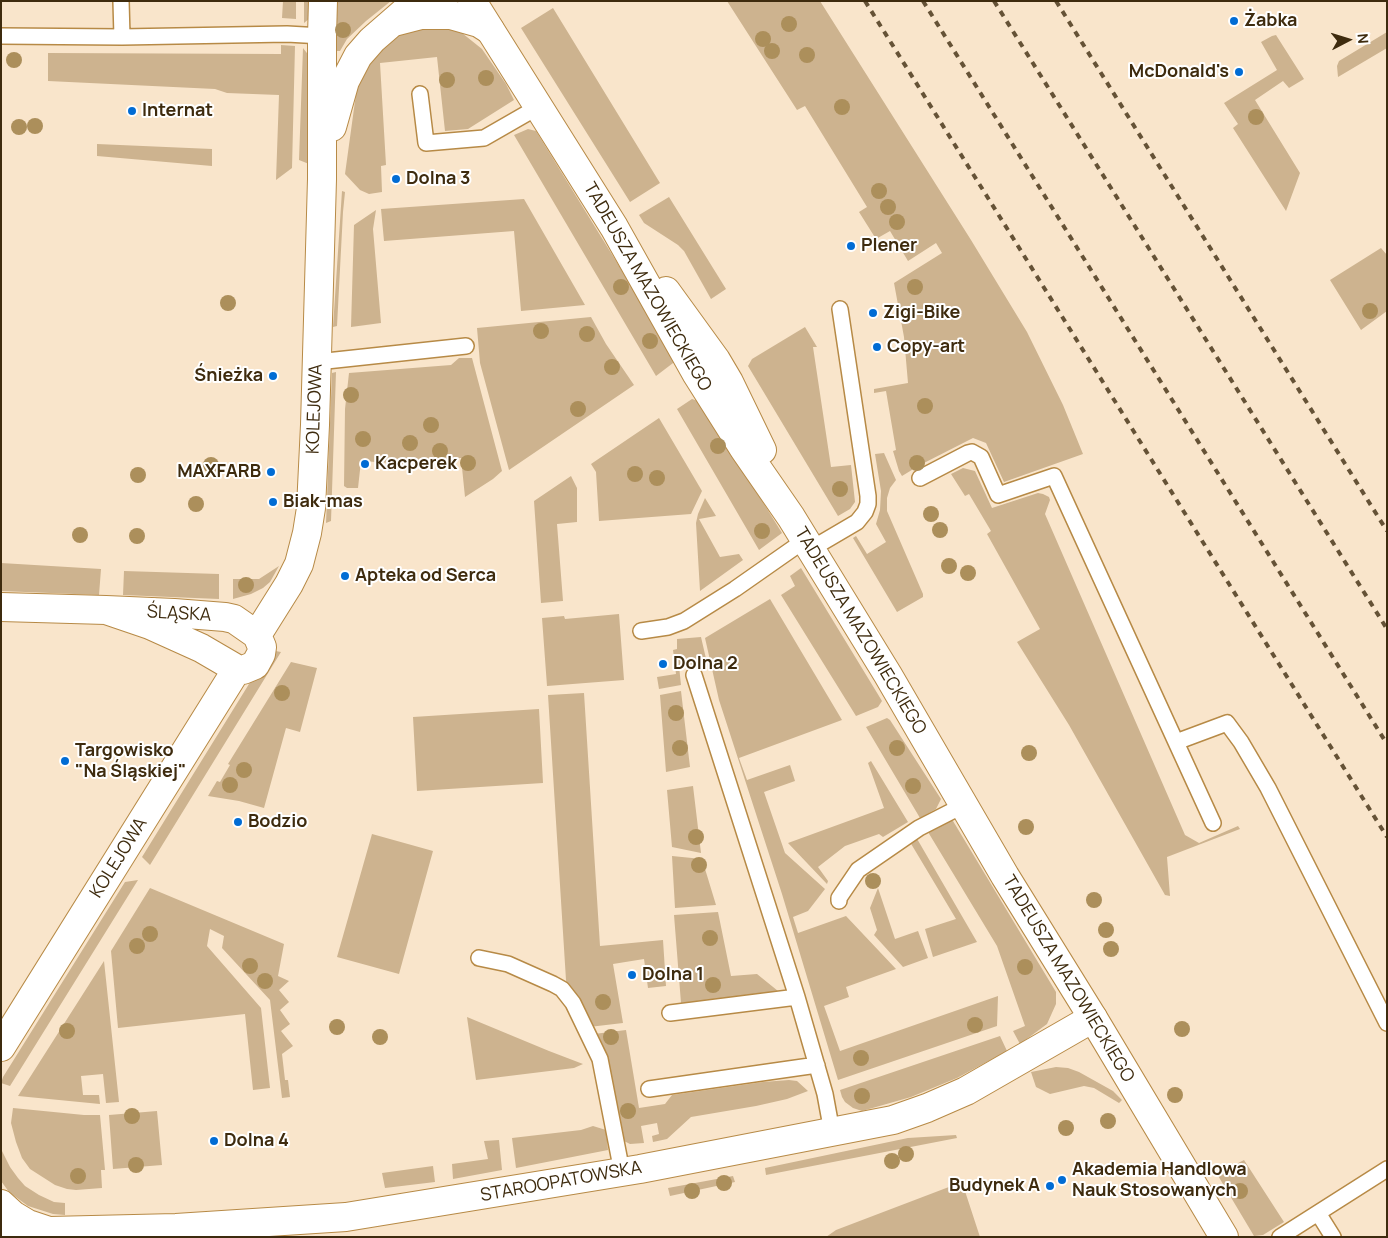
<!DOCTYPE html>
<meta charset="utf-8">
<style>
body{margin:0}
#map{position:relative;width:1388px;height:1238px;overflow:hidden;background:#f9e5cb;font-family:Manrope,sans-serif}
canvas{display:block}
.frame{position:absolute;inset:0;border:2px solid #3e2b0e;pointer-events:none}
.north{position:absolute;left:1323px;top:15px;width:50px;height:50px;-webkit-text-stroke:4px #fff;paint-order:stroke;rotate:85deg;font-size:14px;font-weight:700;line-height:20px;text-align:center;color:#3e2b0e}
.north::after{content:'';display:block;margin:auto;width:18px;height:22px;background:#3e2b0e;clip-path:polygon(50% 0,100% 100%,50% 72%,0 100%)}
</style>
<div id="map">
<canvas width="1388" height="1238"></canvas>
<div class="frame"></div>
<div class="north">N</div>
</div>
<script>
const context = document.querySelector('canvas').getContext('2d');
context.lineJoin = 'round';
function fillPath(path, color) { context.fillStyle = color; context.fill(path, 'evenodd'); }
const toPath = rows => new Path2D(rows.map(r => 'M' + r).join(''));
function strokePath(path, color, width, dash) { context.strokeStyle = color; context.lineWidth = width; context.lineCap = dash ? 'butt' : 'round'; context.setLineDash(dash || []); context.stroke(path); }
function write(font, color, halo, rows, align = 'center') {
  context.font = font + ' Manrope,sans-serif'; context.lineWidth = 4; context.setLineDash([]); context.textBaseline = 'middle'; context.strokeStyle = halo; context.fillStyle = color; for (const [text, x, y, turn = 0] of rows) {
    context.save(); context.translate(x, y); context.rotate((+turn || 0) * Math.PI / 180); context.textAlign = isNaN(turn) ? turn : align; if (halo) context.strokeText(text, 0, 0); context.fillText(text, 0, 0); context.restore();
  }
}
const green = toPath([
 [283,1,296,1,296,19,282,18],
 [304,1,312,1,310,18,304,23],
 [334,1,391,1,366,21,347,39,340,51,336,51,334,48],
 [727,1,820,1,971,240,1027,332,1063,405,1083,454,1004,482,986,443,973,438,920,465,902,476,899,471,893,451,896,450,886,391,874,393,874,389,908,383,904,337,894,283,942,253,936,243,908,261,890,231,876,239,859,212,867,207,805,106,797,110],
 [553,8,660,183,630,202,521,28],
 [436,26,462,33,482,49,506,84,514,100,468,129,445,131,437,57,380,63,386,165,381,166,382,192,369,194,360,190,345,174,356,94,361,71,397,34,420,27],
 [1387,32,1387,48,1338,77,1337,66,1339,61],
 [1276,35,1304,79,1289,88,1283,81,1255,100,1300,173,1286,211,1233,128,1238,124,1224,103,1277,70,1261,42,1272,36],
 [281,45,295,46,292,168,276,180,279,95,227,93,215,89,48,81,48,53,281,54],
 [303,48,310,57,309,164,299,160],
 [528,129,536,131,677,360,656,376,514,135],
 [97,144,212,149,212,166,97,156],
 [342,191,345,192,343,212,337,326,333,327],
 [669,197,726,289,711,299,684,251,678,245,644,223,639,215],
 [524,199,585,305,521,311,514,231,384,241,381,209],
 [376,210,373,229,381,323,351,327,354,225],
 [1381,248,1387,255,1387,311,1361,330,1330,280],
 [591,317,606,344,634,385,509,470,480,363,477,328],
 [805,327,817,347,813,347,831,467,851,465,855,502,850,509,838,516,748,366,752,359],
 [459,358,472,358,502,471,493,479,465,497,461,458,421,460,407,464,361,461,358,488,347,488,344,486,345,409,349,373,451,365],
 [336,372,331,521,326,523,332,373],
 [692,399,701,402,782,533,759,550,677,409],
 [659,418,702,491,691,514,599,521,596,472,591,464],
 [884,453,896,480,890,488,887,498,887,511,923,594,923,597,897,612,853,538,856,536,867,554,886,542,876,524,880,510,881,491,875,454],
 [963,468,975,471,992,508,1038,493,1043,494,1049,497,1050,500,1045,514,1185,835,1199,843,1238,826,1240,829,1167,857,1170,896,1165,895,1069,725,1017,642,1040,629,987,534,991,531,969,494,965,496,951,474],
 [571,476,577,488,577,522,557,524,563,601,541,603,534,501],
 [705,498,716,516,699,519,720,557,739,554,743,560,700,591,696,523,698,514],
 [1,563,101,569,99,595,1,591],
 [279,566,270,582,263,588,251,594,233,599,233,579,259,579],
 [801,568,882,701,878,707,856,716,781,595,795,586,790,576],
 [124,571,219,574,219,599,123,595],
 [770,599,842,720,739,758,747,780,790,765,795,781,764,792,785,853,825,889,808,911,793,917,798,933,846,916,896,969,846,987,849,997,824,1006,840,1051,998,996,997,1026,838,1080,782,894,719,700,705,638],
 [619,614,624,680,547,686,542,618,564,616,565,619],
 [701,637,707,663,679,666,681,685,659,689,657,677,676,674,673,650,677,649,677,639],
 [270,650,281,652,150,865,142,857],
 [291,662,317,668,300,732,286,728,264,808,239,801,208,796,217,781,220,782,230,765,228,764],
 [681,691,690,767,666,772,660,695],
 [584,693,600,946,663,940,666,986,648,988,644,959,613,964,623,1023,589,1027,568,989,566,980,548,695],
 [539,709,543,783,417,791,413,717],
 [887,718,890,720,941,799,936,809,920,818,866,727],
 [871,761,908,822,883,837,879,834,845,846,818,867,828,881,827,884,788,843,884,808,868,763],
 [693,786,701,853,672,847,667,790],
 [950,821,953,821,1056,992,1056,1004,1047,1024,1020,1044,1013,1031,1025,1026,997,946,928,832],
 [372,834,433,851,399,974,337,957],
 [916,837,977,942,933,957,925,929,956,919,910,842],
 [672,856,702,859,716,905,675,908],
 [138,880,10,1086,1,1083,3,1077,125,882],
 [150,888,284,944,278,976,289,981,279,990,289,1002,280,1010,290,1024,281,1031,293,1046,282,1054,285,1080,288,1080,290,1097,282,1098,270,1000,222,948,224,936,210,929,207,946,261,1008,270,1088,253,1090,245,1014,118,1028,111,951],
 [878,888,895,939,918,931,928,958,903,967,874,935,877,930,870,908],
 [718,912,731,976,757,974,778,991,681,1003,674,915],
 [104,961,119,1102,106,1103,103,1074,81,1076,83,1095,99,1095,100,1104,18,1096],
 [467,1017,549,1051,583,1064,574,1068,476,1080],
 [626,1030,639,1108,665,1104,672,1095,763,1082,789,1080,797,1081,808,1091,787,1099,756,1106,691,1117,667,1139,653,1142,652,1136,659,1134,657,1123,641,1126,644,1143,630,1144,624,1141,620,1133,609,1064,603,1048,594,1034],
 [1000,1036,1007,1051,957,1078,911,1097,862,1111,853,1108,845,1102,842,1097,840,1090],
 [1056,1067,1068,1068,1079,1072,1113,1091,1122,1100,1119,1103,1094,1088,1084,1086,1050,1094,1036,1087,1031,1072],
 [13,1108,84,1115,100,1115,105,1170,101,1170,102,1188,76,1190,67,1189,55,1185,30,1169,22,1158,16,1142,11,1123],
 [157,1111,162,1165,113,1169,109,1115],
 [593,1126,606,1130,608,1150,516,1168,512,1138,581,1130],
 [956,1135,957,1138,766,1175,765,1168,908,1138],
 [499,1140,502,1170,453,1179,452,1164,488,1159,484,1141],
 [1,1149,10,1167,18,1178,25,1186,39,1195,54,1202,65,1203,65,1215,53,1214,28,1206,9,1192,1,1181],
 [1244,1160,1284,1222,1263,1235,1254,1236,1217,1174],
 [433,1166,435,1182,385,1188,382,1173],
 [733,1176,735,1182,670,1196,668,1188],
 [962,1182,980,1237,826,1237,836,1230]
]);
const service = toPath([
 [121,1,122,37],
 [1,36,122,37,287,34,322,36],
 [420,94,426,143,484,138,538,107],
 [317,362,466,346],
 [920,478,968,453,972,452,981,457,998,495,1054,476,1213,823],
 [811,549,857,522,865,512,868,504,868,496,840,309],
 [641,631,668,627,684,621,735,589,805,540],
 [694,675,797,997,825,1094,832,1132],
 [1176,742,1227,723,1241,742,1268,788,1387,1023],
 [839,901,839,898,858,870,919,828,964,805],
 [479,958,508,964,553,984,562,989,573,1003,600,1059,622,1172],
 [670,1013,797,997],
 [649,1089,817,1065],
 [1318,1213,1333,1237],
 [1280,1237,1387,1169]
]);
const minor = toPath([
 [394,22,421,15,451,15,479,23,490,30],
 [332,127,345,81,358,56,372,40,417,1],
 [1,607,106,610,174,613,225,617,234,619,257,635,262,647,261,654,255,665,243,670,237,669,201,648,150,625,106,610],
 [257,635,289,584,299,564,307,533,311,508,315,425,322,179,322,36,323,1],
 [1,1047,237,669],
 [1,1204,13,1215,28,1224,46,1230],
 [1,1235,50,1231,176,1228,346,1217,640,1169,893,1120,927,1108,966,1091,1093,1018]
]);
const tertiary = toPath([
 [472,1,614,227,696,373,744,449,791,517,888,675,1005,876,1093,1018,1224,1237],
 [666,291,716,360,729,382,762,450]
]);
const rail = toPath([
 [865,1,1387,837],
 [923,1,1387,744],
 [994,1,1387,629],
 [1056,1,1387,531]
]);
const trees = [
 [789,24],
 [343,30],
 [763,39],
 [772,51],
 [807,55],
 [14,60],
 [486,78],
 [447,80],
 [842,107],
 [1256,117],
 [35,126],
 [19,127],
 [879,191],
 [888,207],
 [897,222],
 [621,287],
 [915,287],
 [228,303],
 [1370,311],
 [541,331],
 [587,334],
 [650,341],
 [612,367],
 [351,395],
 [925,406],
 [578,409],
 [431,425],
 [363,439],
 [410,443],
 [718,446],
 [440,451],
 [468,463],
 [917,463],
 [211,465],
 [635,474],
 [138,475],
 [657,478],
 [840,489],
 [196,504],
 [931,514],
 [940,530],
 [762,531],
 [80,535],
 [137,536],
 [949,566],
 [968,573],
 [246,585],
 [282,693],
 [676,713],
 [680,748],
 [897,748],
 [1029,753],
 [244,770],
 [230,785],
 [913,786],
 [1026,827],
 [696,837],
 [699,865],
 [873,881],
 [1094,900],
 [1106,930],
 [150,934],
 [710,938],
 [137,946],
 [1111,949],
 [250,966],
 [1025,967],
 [265,981],
 [713,985],
 [603,1002],
 [975,1025],
 [337,1027],
 [1182,1029],
 [67,1031],
 [380,1037],
 [611,1037],
 [861,1058],
 [1175,1095],
 [862,1096],
 [628,1111],
 [132,1116],
 [1108,1121],
 [1066,1128],
 [906,1154],
 [892,1161],
 [136,1165],
 [78,1176],
 [724,1183],
 [692,1191],
 [1240,1191]
];
const markers = [
 [1234,21,5,"#016cd4"],
 [1239,72,5,"#016cd4"],
 [132,111,5,"#016cd4"],
 [396,179,5,"#016cd4"],
 [851,246,5,"#016cd4"],
 [873,313,5,"#016cd4"],
 [877,347,5,"#016cd4"],
 [273,376,5,"#016cd4"],
 [365,464,5,"#016cd4"],
 [271,472,5,"#016cd4"],
 [273,502,5,"#016cd4"],
 [345,576,5,"#016cd4"],
 [663,664,5,"#016cd4"],
 [65,761,5,"#016cd4"],
 [238,822,5,"#016cd4"],
 [632,975,5,"#016cd4"],
 [214,1141,5,"#016cd4"],
 [1062,1180,5,"#016cd4"],
 [1050,1186,5,"#016cd4"]
];
const poiNames = [
 ["Żabka",1244,21],
 ["McDonald's",1229,72,"right"],
 ["Internat",142,111],
 ["Dolna 3",406,179],
 ["Plener",861,246],
 ["Zigi-Bike",883,313],
 ["Copy-art",887,347],
 ["Śnieżka",263,376,"right"],
 ["Kacperek",375,464],
 ["MAXFARB",261,472,"right"],
 ["Biak-mas",283,502],
 ["Apteka od Serca",355,576],
 ["Dolna 2",673,664],
 ["Targowisko",75,751],
 ["\"Na Śląskiej\"",75,772],
 ["Bodzio",248,822],
 ["Dolna 1",642,975],
 ["Dolna 4",224,1141],
 ["Akademia Handlowa",1072,1170],
 ["Nauk Stosowanych",1072,1191],
 ["Budynek A",1040,1186,"right"]
];
const streetNames = [
 ["TADEUSZA MAZOWIECKIEGO",647,287,60],
 ["KOLEJOWA",315,409,-88],
 ["ŚLĄSKA",179,614,3],
 ["TADEUSZA MAZOWIECKIEGO",860,631,59],
 ["KOLEJOWA",119,858,-58],
 ["TADEUSZA MAZOWIECKIEGO",1068,979,59],
 ["STAROOPATOWSKA",561,1182,-10]
];
fillPath(green, '#cdb38f');
strokePath(service, '#b78a46', 18);
strokePath(minor, '#b78a46', 30);
strokePath(tertiary, '#b78a46', 30);
strokePath(service, '#fff', 15);
strokePath(minor, '#fff', 28);
strokePath(tertiary, '#fff', 28);
strokePath(rail, '#655236', 4, [6, 6]);
context.fillStyle = '#ac8f5b';
for (const [x, y] of trees) { context.beginPath(); context.arc(x, y, 8, 0, 2 * Math.PI); context.fill(); }
for (const [x, y, r, color] of markers) { const dot = new Path2D(); dot.arc(x, y, r, 0, 2 * Math.PI); context.fillStyle = color; context.fill(dot); strokePath(dot, '#fff', 2); }
write('bold 18px', '#3e2b0e', '#fff', poiNames, 'left');
write('18px', '#3e2b0e', '#fff', streetNames);
</script>
